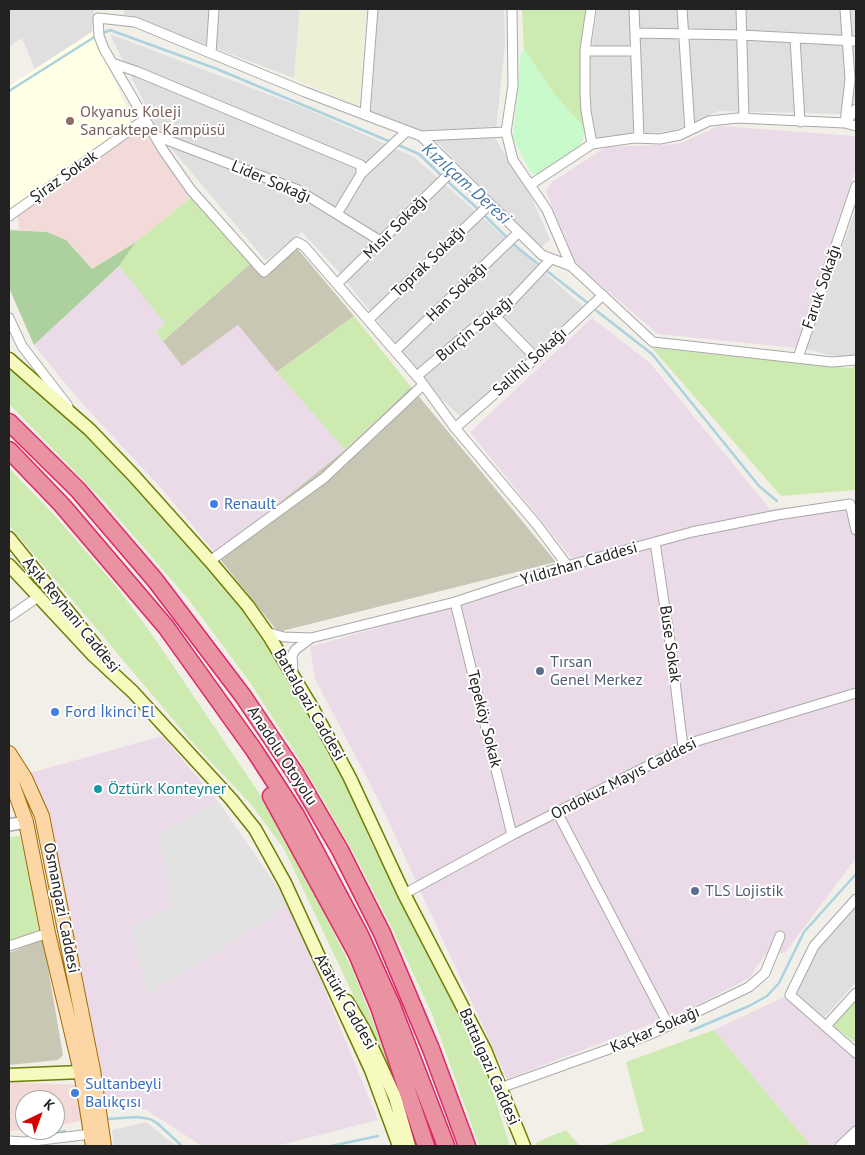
<!DOCTYPE html>
<meta charset="utf-8">
<style>
body{margin:0}
#map{position:relative;width:865px;height:1155px;overflow:hidden;background:#f2efe9;font-family:"PT Sans",sans-serif}
canvas{display:block}
.frame{position:absolute;inset:0;border:10px solid #222;pointer-events:none}
.north{position:absolute;left:15px;top:1090px;width:50px;height:50px;box-sizing:border-box;background:#fff;border:1px solid #a7a7a7;border-radius:50%;rotate:42deg;font-size:14px;font-weight:700;line-height:20px;text-align:center;color:#222}
.north::after{content:'';display:block;margin:auto;width:18px;height:22px;background:#d40000;clip-path:polygon(50% 0,100% 100%,50% 72%,0 100%)}
</style>
<div id="map">
<canvas width="865" height="1155"></canvas>
<div class="frame"></div>
<div class="north">K</div>
</div>
<script>
const context = document.querySelector('canvas').getContext('2d');
context.lineJoin = 'round';
function fillPath(path, color) { context.fillStyle = color; context.fill(path, 'evenodd'); }
const toPath = rows => new Path2D(rows.map(r => 'M' + r).join(''));
function strokePath(path, color, width, dash) { context.strokeStyle = color; context.lineWidth = width; context.lineCap = dash ? 'butt' : 'round'; context.setLineDash(dash || []); context.stroke(path); }
function write(font, color, halo, rows, align = 'center') {
  context.font = font + ' "PT Sans",sans-serif'; context.lineWidth = 4; context.setLineDash([]); context.textBaseline = 'middle'; context.strokeStyle = halo; context.fillStyle = color; for (const [text, x, y, turn = 0] of rows) {
    context.save(); context.translate(x, y); context.rotate((+turn || 0) * Math.PI / 180); context.textAlign = isNaN(turn) ? turn : align; if (halo) context.strokeText(text, 0, 0); context.fillText(text, 0, 0); context.restore();
  }
}
const residential = toPath([
 [9,9,94,9,92,32,35,69,22,38,9,47],
 [124,9,300,9,294,78,124,14],
 [378,9,504,9,505,45,495,138,530,194,550,240,540,248,437,142,371,111],
 [597,9,856,9,856,99,843,114,719,111,673,131,598,139,592,125,590,60],
 [110,34,307,109,414,157,586,309,465,421,433,391,339,272,302,232,266,261,160,135],
 [856,208,856,356,846,359,805,349],
 [856,898,856,982,824,1018,790,990,816,944],
 [146,1122,176,1146,114,1146,112,1130]
]);
const commercial = toPath([
 [141,128,193,196,136,242,92,269,66,240,47,232,19,230,18,216],
 [9,1082,82,1085,87,1119,55,1127,55,1100,25,1100,26,1130,9,1131]
]);
const industrial = toPath([
 [719,126,856,136,856,168,796,348,658,334,576,264,546,191,552,182,606,147,679,144],
 [119,266,166,323,156,332,182,366,238,325,345,450,216,554,162,489,79,400,34,345],
 [592,318,650,363,770,509,856,500,856,858,785,953,765,955,749,978,690,1009,507,1079,381,805,315,679,310,647,580,569,470,432],
 [162,736,218,801,159,835,171,906,148,995,290,905,378,1120,276,1146,202,1146,145,1109,106,1108,55,843,30,773],
 [786,996,856,1054,856,1126,832,1146,811,1146,714,1030]
]);
const education = toPath([
 [92,32,130,114,130,123,9,210,9,86]
]);
const construction = toPath([
 [296,247,354,316,277,372,238,325,182,366,163,341,251,263,262,276],
 [411,387,556,562,278,632,216,554,345,450],
 [43,939,63,1055,58,1060,9,1065,9,953]
]);
const farmland = toPath([
 [300,9,366,9,359,107,294,78]
]);
const grass = toPath([
 [522,9,587,9,586,130,554,94,524,49],
 [193,196,251,263,163,341,156,332,165,323,119,266,136,242],
 [354,316,411,387,345,450,277,372],
 [652,348,850,368,856,366,856,490,781,496],
 [9,366,57,408,138,486,257,627,300,698,344,778,372,845,460,1010,484,1064,510,1146,479,1146,432,1014,392,928,352,850,298,757,249,681,188,599,106,504,9,404],
 [9,468,55,516,116,586,151,633,257,790,308,881,352,969,397,1080,419,1146,415,1146,394,1081,284,849,250,803,192,742,9,525],
 [20,836,42,931,9,941,9,837],
 [856,1000,856,1043,833,1026],
 [714,1030,811,1146,602,1146,644,1131,626,1062],
 [566,1130,580,1146,537,1146,535,1143]
]);
const forest = toPath([
 [9,230,47,232,66,240,92,269,136,242,119,266,34,345,9,288]
]);
const park = toPath([
 [524,49,554,94,586,130,580,147,538,175,531,173,513,138,521,52]
]);
const parking = toPath([
 [218,801,290,905,148,996,131,929,171,906,159,835]
]);
const stream = toPath([
 [101,34,110,30,217,69,391,142],
 [9,91,96,36],
 [396,144,419,154,442,176],
 [446,180,479,210],
 [483,214,519,249,589,304],
 [593,308,652,354,759,486,777,501],
 [690,1031,749,1006,767,996,779,983,804,932,856,874],
 [108,1119,137,1117,150,1119,157,1123,182,1146],
 [47,1135,65,1131],
 [331,1146,378,1136]
]);
const minor = toPath([
 [512,9,513,85,506,132,513,160,547,210,571,266,653,342,832,362,856,360],
 [591,9,585,50,585,92,586,111,592,144],
 [634,9,635,33,741,35,856,41],
 [682,9,690,130],
 [741,9,744,118],
 [845,9,850,79,845,123,856,109],
 [635,33,639,138],
 [795,38,800,122],
 [585,51,635,51],
 [211,53,214,9],
 [112,63,138,72,361,165,361,174],
 [365,114,373,9],
 [154,135,298,190,382,242],
 [421,136,506,132],
 [530,185,592,144,634,138,660,139,680,135,709,121,738,118,845,123,856,126],
 [337,214,361,174,407,131],
 [9,216,144,120],
 [337,284,454,169],
 [493,314,536,358],
 [9,318,22,346,68,406],
 [368,320,490,204],
 [395,351,519,232],
 [798,358,856,186],
 [417,376,489,315,500,313,551,259],
 [455,428,536,358,603,295],
 [655,542,671,649,683,747],
 [210,561,324,478,423,385],
 [567,565,537,525,455,428,420,380,304,246,297,242,264,272,191,190,163,150,104,49,99,36,98,18,135,22,305,92,421,136,542,255,571,266],
 [455,602,512,835],
 [9,617,38,597],
 [266,632,284,637,311,638,455,602,552,570,692,532,777,515,850,504,856,530],
 [293,671,292,656,295,650,311,638],
 [557,812,669,1026],
 [404,894,512,835,697,741,856,693],
 [856,899,814,946,790,995,856,1053],
 [9,946,48,933],
 [826,1026,856,993],
 [500,1088,651,1034,749,987,765,973,780,936],
 [9,1141,25,1142,91,1134],
 [840,1146,856,1131],
 [851,1146,856,1141]
]);
const tertiary = toPath([
 [9,825,26,822]
]);
const secondary = toPath([
 [9,359,90,430,134,476,210,561,248,606,269,636,313,709,350,778,404,894,485,1050,524,1146],
 [9,538,103,655],
 [9,565,92,654,133,692,231,799,255,829,285,883,371,1070,399,1146],
 [347,1001,364,1030,395,1097,409,1146],
 [9,1075,81,1072]
]);
const primary = toPath([
 [9,753,25,778,42,816,93,1070,104,1146],
 [9,775,26,822,48,933,81,1072,93,1146]
]);
const motorway = toPath([
 [9,422,78,490,155,580,243,696,295,773,340,850,382,933,431,1049,467,1146],
 [9,450,62,505,166,627,254,750,296,815,360,935,392,1006,446,1146],
 [271,796,357,954,379,1007,426,1146]
]);
const markers = [
 [70,121,5,"#8d6e63"],
 [214,504,5,"#3f7fe0"],
 [540,671,5,"#5c6f8a"],
 [55,712,5,"#3f7fe0"],
 [98,789,5,"#0f9aa8"],
 [695,891,5,"#5c6f8a"],
 [75,1093,5,"#3f7fe0"]
];
const educationNames = [
 ["Okyanus Koleji",80,112],
 ["Sancaktepe Kampüsü",80,130]
];
const streetNames = [
 ["Şiraz Sokak",64,177,-35],
 ["Lider Sokağı",271,182,23],
 ["Mısır Sokağı",396,227,-45],
 ["Toprak Sokağı",429,262,-44],
 ["Faruk Sokağı",822,287,-71],
 ["Han Sokağı",457,292,-44],
 ["Burçin Sokağı",475,329,-39],
 ["Salihli Sokağı",530,362,-42],
 ["Yıldızhan Caddesi",579,564,-16],
 ["Aşık Reyhani Caddesi",71,615,51],
 ["Buse Sokak",670,644,82],
 ["Battalgazi Caddesi",309,705,60],
 ["Tepeköy Sokak",484,719,76],
 ["Anadolu Otoyolu",282,756,57],
 ["Ondokuz Mayıs Caddesi",624,779,-27],
 ["Osmangazi Caddesi",61,908,79],
 ["Atatürk Caddesi",345,1002,60],
 ["Kaçkar Sokağı",655,1030,-23],
 ["Battalgazi Caddesi",489,1067,66]
];
const shopNames = [
 ["Renault",224,504],
 ["Ford İkinci El",65,712],
 ["Sultanbeyli",85,1084],
 ["Balıkçısı",85,1102]
];
const serviceNames = [
 ["Tırsan",550,662],
 ["Genel Merkez",550,680],
 ["TLS Lojistik",705,891]
];
const cultureNames = [
 ["Öztürk Konteyner",108,789]
];
const waterNames = [
 ["Kızılçam Deresi",466,184,42]
];
fillPath(residential, '#e0dfdf');
fillPath(commercial, '#f2dad9');
fillPath(industrial, '#ebdbe8');
fillPath(education, '#ffffe5');
fillPath(construction, '#c7c7b4');
fillPath(farmland, '#eef0d5');
fillPath(grass, '#cdebb0');
fillPath(forest, '#add19e');
fillPath(park, '#c8facc');
fillPath(parking, '#e2e2e2');
strokePath(stream, '#aad3df', 2.5);
strokePath(minor, '#a9a9a9', 11);
strokePath(tertiary, '#a9a9a9', 14);
strokePath(secondary, '#707d05', 15);
strokePath(primary, '#a06b00', 16);
strokePath(motorway, '#dc2a67', 19);
strokePath(minor, '#fff', 9);
strokePath(tertiary, '#fff', 11);
strokePath(secondary, '#f7fabf', 12);
strokePath(primary, '#fcd6a4', 14);
strokePath(motorway, '#e892a2', 16);
for (const [x, y, r, color] of markers) { const dot = new Path2D(); dot.arc(x, y, r, 0, 2 * Math.PI); context.fillStyle = color; context.fill(dot); strokePath(dot, '#fff', 2); }
write('16px', '#785e54', '#fff', educationNames, 'left');
write('16px', '#222', '#fff', streetNames);
write('16px', '#366cbe', '#fff', shopNames, 'left');
write('16px', '#4e5e75', '#fff', serviceNames, 'left');
write('16px', '#0d838f', '#fff', cultureNames, 'left');
write('italic 18px', '#4a7aab', '#fff', waterNames);
</script>
